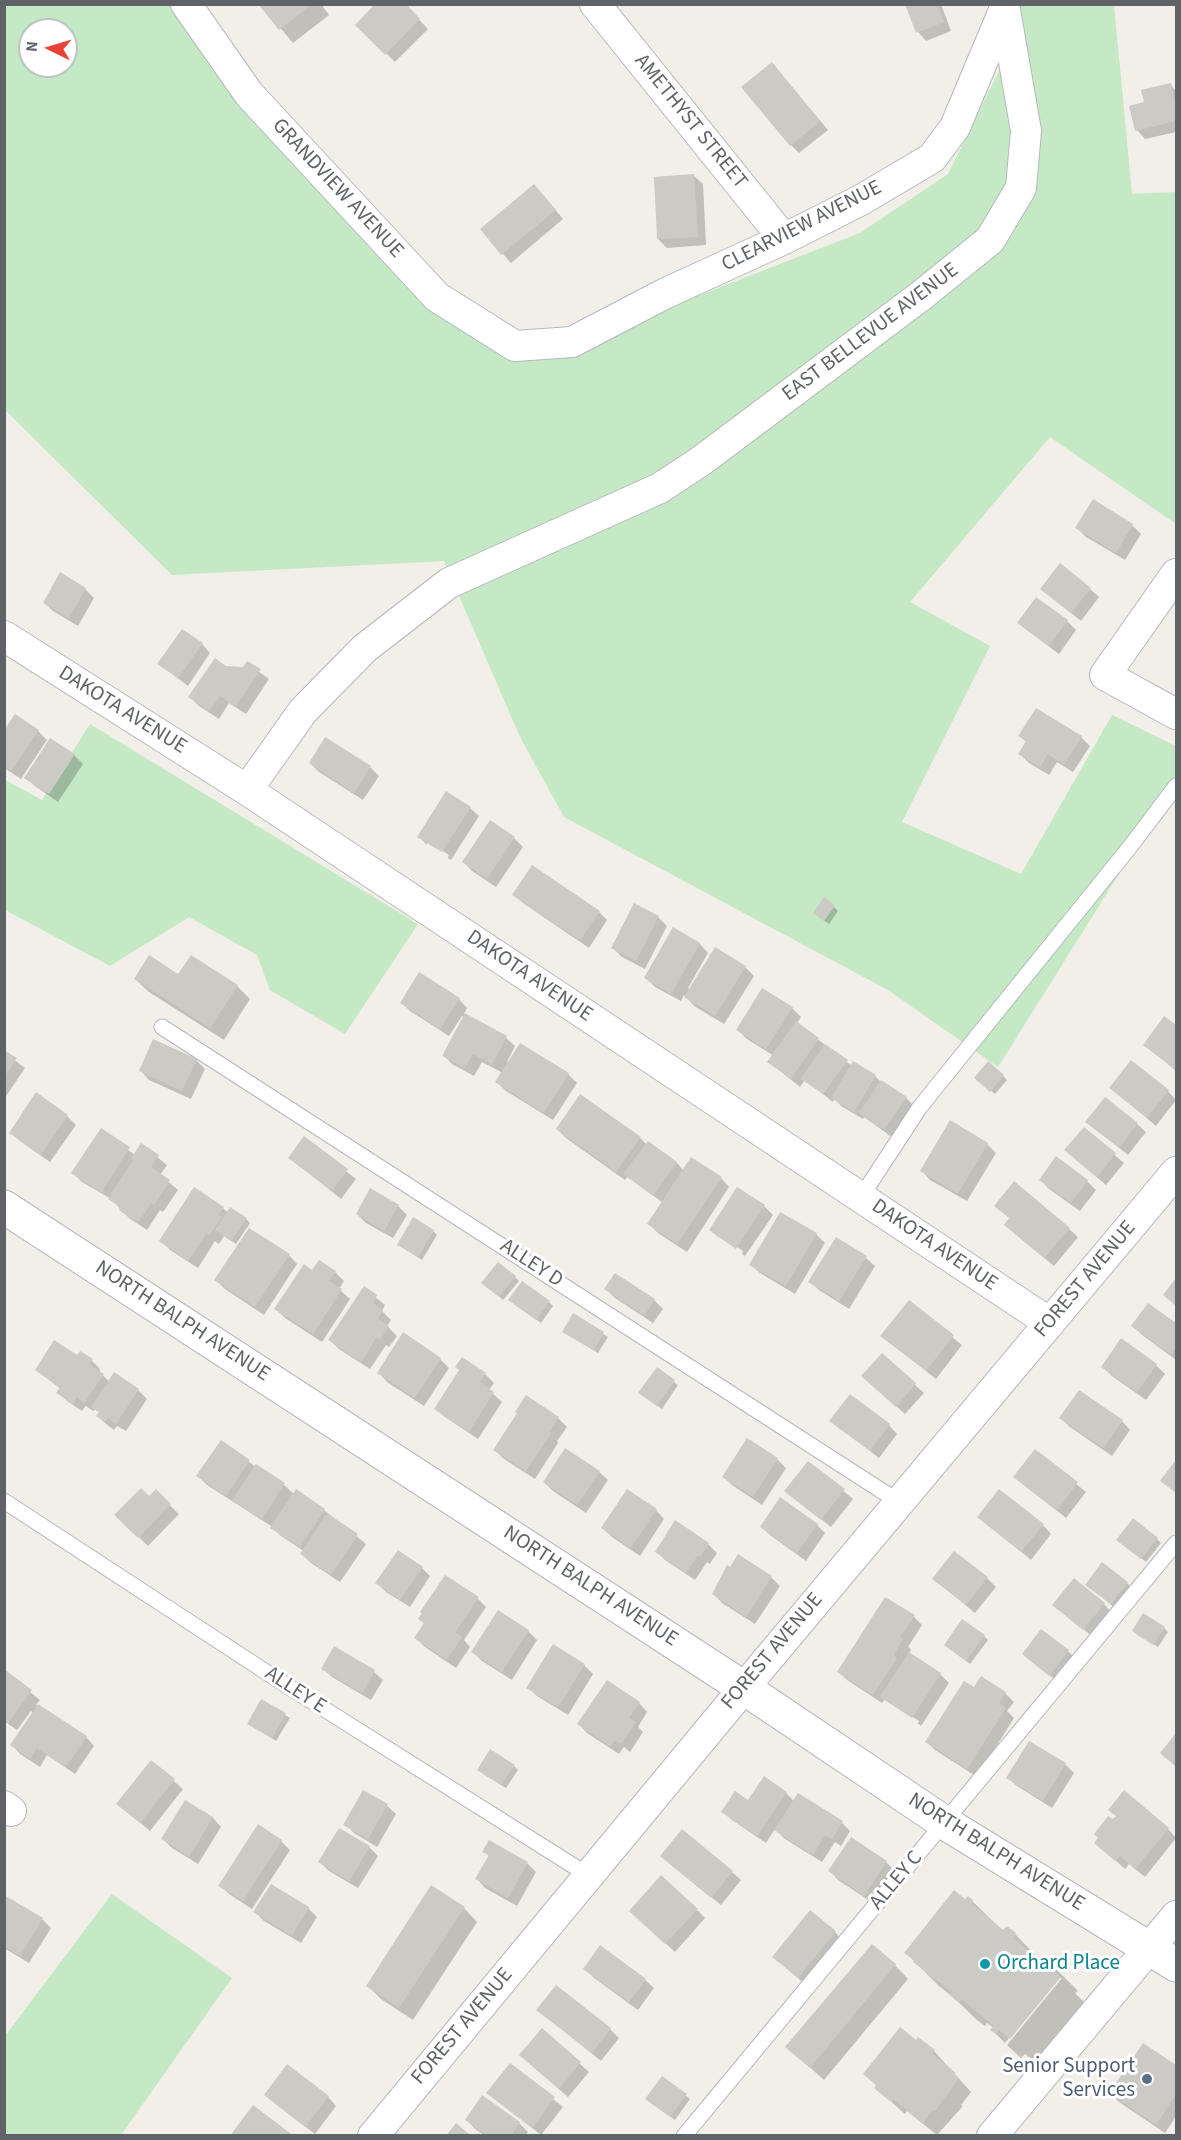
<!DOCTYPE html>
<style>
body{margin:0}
#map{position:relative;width:1181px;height:2140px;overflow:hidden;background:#f1efe8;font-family:"Source Sans 3",sans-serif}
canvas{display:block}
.frame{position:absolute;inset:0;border:6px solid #5f6368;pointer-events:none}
.north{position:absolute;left:18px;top:18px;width:60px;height:60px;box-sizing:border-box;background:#fff;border:2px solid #bfc1c3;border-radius:50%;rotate:275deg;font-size:16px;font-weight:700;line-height:24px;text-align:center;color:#5f6368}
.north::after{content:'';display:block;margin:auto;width:21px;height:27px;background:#ea4335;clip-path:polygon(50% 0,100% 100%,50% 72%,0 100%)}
</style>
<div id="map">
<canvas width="1181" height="2140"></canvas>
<div class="frame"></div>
<div class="north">N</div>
</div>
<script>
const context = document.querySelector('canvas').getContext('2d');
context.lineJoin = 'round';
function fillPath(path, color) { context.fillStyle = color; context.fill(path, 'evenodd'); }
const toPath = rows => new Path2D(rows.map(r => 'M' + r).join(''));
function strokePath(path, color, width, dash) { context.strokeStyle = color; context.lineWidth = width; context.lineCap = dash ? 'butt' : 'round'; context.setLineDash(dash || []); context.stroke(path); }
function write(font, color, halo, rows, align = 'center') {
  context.font = font + ' "Source Sans 3",sans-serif'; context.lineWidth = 6; context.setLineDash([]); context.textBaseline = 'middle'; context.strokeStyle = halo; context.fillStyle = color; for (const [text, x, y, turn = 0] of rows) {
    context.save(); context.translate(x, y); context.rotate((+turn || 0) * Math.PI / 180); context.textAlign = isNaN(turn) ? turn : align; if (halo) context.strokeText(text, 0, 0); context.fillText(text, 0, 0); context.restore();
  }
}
const green = toPath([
 [4,5,174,5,501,350,532,360,860,233,948,174,1004,61,1015,5,1114,5,1132,194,1176,192,1176,524,1050,437,910,602,990,646,902,822,1021,874,1112,715,1176,746,1176,783,998,1067,888,990,564,817,520,737,444,561,172,575,5,410],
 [30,30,66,30,66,66,30,66],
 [90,724,418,924,345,1034,270,990,257,955,189,917,110,966,5,910,4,779,42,800],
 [112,1894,232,1978,121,2135,5,2135,5,2036]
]);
const shadow = toPath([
 [260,4,321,4,329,15,293,43],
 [404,4,428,29,395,62,357,25],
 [907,4,941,4,951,31,926,41,918,32],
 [780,73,828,130,799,153,791,145],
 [1170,84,1176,91,1176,132,1145,139,1137,130,1146,103],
 [694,176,703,184,706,245,667,248,658,239],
 [543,195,563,219,511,263,482,230],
 [1094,501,1132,525,1141,534,1125,560,1086,537,1077,528],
 [85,589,94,598,78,626,53,611,44,603],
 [1090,589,1099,597,1081,621,1051,597],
 [1036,599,1067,621,1076,630,1059,654,1028,631,1019,623],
 [202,644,210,653,188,686,159,664],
 [247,663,269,679,246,714,229,703,219,719,199,706,190,697,225,667,243,669],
 [38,731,47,740,21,779,4,768,4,733],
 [1020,736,1081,737,1090,746,1073,772,1057,762,1049,775,1029,763,1020,754,1027,743],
 [74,755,83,764,58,802,35,786,26,778],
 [310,763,370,767,379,776,363,800,319,772],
 [470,808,479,816,451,860,427,845,448,858,449,855,427,841,427,845,419,837],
 [490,822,514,838,523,847,496,887,472,871,464,862],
 [514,894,599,912,607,920,589,948,523,903],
 [834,907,838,911,829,924,819,917],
 [658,917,667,926,645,969,622,957,613,948],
 [674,930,700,944,708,953,688,988,690,990,745,967,754,976,724,1024,694,1006,684,995,681,1001,655,987,646,978],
 [179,976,237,986,250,999,224,1040,149,992,135,979],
 [459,999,467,1008,464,1014,506,1038,515,1046,507,1062,568,1074,577,1083,553,1120,506,1091,497,1082,503,1073,482,1062,474,1076,452,1064,444,1055,464,1017,462,1016,449,1036,410,1011,402,1003],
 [792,1008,801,1017,797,1023,852,1066,853,1063,875,1076,881,1082,906,1098,915,1107,893,1138,864,1117,863,1119,841,1106,835,1099,833,1102,805,1080,800,1087,769,1062,774,1056,747,1039,738,1030],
 [1164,1018,1176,1027,1176,1071,1145,1045],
 [4,1052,25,1068,4,1099],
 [196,1060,205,1069,191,1099,149,1080,141,1071],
 [1003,1076,1007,1080,995,1094,980,1082],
 [1111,1088,1168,1091,1176,1100,1156,1126],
 [67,1116,76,1125,50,1162,20,1141,11,1132],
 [1087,1122,1137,1124,1146,1132,1128,1155],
 [557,1129,640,1138,647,1145,648,1143,677,1163,684,1171,721,1178,729,1187,687,1252,658,1233,649,1224,663,1203,628,1176,625,1180,566,1138],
 [1084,1129,1124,1163,1106,1185,1075,1159],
 [101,1130,135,1155,142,1145,167,1165,160,1175,178,1190,163,1212,160,1210,147,1230,129,1218,111,1199,82,1182,73,1173],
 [304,1138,356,1179,341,1199,290,1158],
 [987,1144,996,1153,967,1201,930,1180,922,1171],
 [1041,1180,1087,1181,1096,1190,1080,1211,1049,1189],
 [398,1206,407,1215,393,1238,366,1223,357,1214],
 [764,1206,773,1215,745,1256,742,1254,743,1251,719,1235,719,1238,711,1230],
 [223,1208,228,1213,246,1219,250,1223,236,1244,224,1236,219,1244,215,1241,198,1268,170,1250,161,1241],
 [1069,1229,1078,1237,1054,1266,1014,1233],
 [433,1231,437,1235,422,1260,399,1245],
 [816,1234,825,1243,795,1294,760,1273,751,1265],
 [837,1239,866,1258,875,1266,849,1309,819,1290,810,1281],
 [289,1255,297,1264,264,1315,225,1289,216,1280],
 [313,1272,335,1272,344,1281,339,1289,350,1299,322,1342,285,1318,276,1309],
 [515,1277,519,1281,503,1300,487,1286],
 [364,1288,385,1305,382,1311,391,1320,387,1326,397,1336,389,1347,386,1345,370,1369,339,1349,330,1340],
 [606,1289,654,1300,663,1309,653,1323,615,1298],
 [549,1302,553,1306,541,1323,514,1304],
 [909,1302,962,1345,936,1379,882,1336],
 [1148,1305,1176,1325,1176,1360,1142,1335,1133,1326],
 [574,1315,608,1337,598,1353,568,1335],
 [403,1334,440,1359,449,1368,424,1406,387,1382,379,1373],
 [81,1353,92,1361,100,1369,99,1372,109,1381,138,1390,147,1399,126,1431,117,1426,114,1430,106,1424,98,1416,100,1413,95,1409,93,1411,86,1406,82,1411,67,1401,58,1392,61,1389,36,1370,77,1358],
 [882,1355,924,1393,905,1414,872,1385],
 [1156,1365,1165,1374,1146,1400,1112,1376,1103,1367],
 [657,1369,678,1385,662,1409,644,1396],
 [485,1374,494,1383,489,1390,502,1402,478,1439,445,1417,436,1409],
 [558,1418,567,1427,557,1441,558,1443,535,1479,504,1459,495,1450],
 [1061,1418,1122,1421,1130,1430,1112,1456,1070,1427],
 [831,1421,889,1425,897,1434,879,1458],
 [747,1440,777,1459,786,1468,762,1505,732,1485,724,1477],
 [221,1442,256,1467,257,1466,284,1485,294,1494,324,1510,366,1544,340,1582,311,1563,302,1554,304,1551,281,1536,271,1526,207,1485,198,1476],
 [1035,1451,1086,1492,1066,1518,1015,1477],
 [809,1463,853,1499,831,1527,786,1491],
 [599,1472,608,1480,586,1513,553,1491,544,1482],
 [156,1492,179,1514,148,1546,116,1515,149,1498],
 [656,1510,664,1519,640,1556,612,1537,603,1528],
 [979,1517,1043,1525,1051,1534,1031,1560],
 [675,1523,708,1544,717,1553,710,1564,707,1562,695,1580,665,1560,657,1552],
 [817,1525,825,1533,806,1561,770,1535,762,1527],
 [1157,1539,1161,1543,1146,1562,1122,1544],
 [739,1556,771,1577,780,1586,755,1624,722,1603,714,1594],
 [422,1568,430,1576,410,1607,386,1592,377,1583],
 [987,1578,996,1587,975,1613,934,1579],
 [1127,1583,1136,1592,1120,1612,1087,1585],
 [478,1599,486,1607,464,1640,470,1647,456,1668,425,1647,416,1638,425,1624,420,1619],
 [1104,1604,1112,1613,1093,1637,1063,1613],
 [498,1612,528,1631,537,1640,512,1680,482,1661,473,1652],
 [914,1617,922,1625,908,1647,911,1649,909,1654,940,1674,949,1683,921,1726,918,1723,919,1721,891,1703,890,1704,885,1699,882,1703,847,1680,839,1672],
 [1164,1628,1168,1632,1158,1647,1138,1635],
 [984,1636,988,1640,970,1664,950,1649],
 [1068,1651,1077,1660,1059,1683,1024,1654],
 [584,1665,593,1674,568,1715,537,1696,528,1687],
 [323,1668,374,1672,383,1680,371,1700,332,1677],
 [4,1671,40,1700,36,1705,86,1737,94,1746,75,1774,47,1755,40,1767,20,1754,12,1745,33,1713,31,1711,17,1730,4,1721],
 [1005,1693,1014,1702,1007,1711,1014,1718,977,1777,935,1750,927,1742],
 [262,1701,290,1718,276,1741,249,1724],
 [639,1703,647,1712,638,1727,643,1732,630,1752,624,1747,619,1754,587,1733,579,1724],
 [1029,1743,1065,1764,1074,1773,1052,1808,1017,1786,1008,1778],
 [151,1762,183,1789,150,1831,118,1804],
 [514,1766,518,1770,506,1788,483,1774],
 [364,1792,387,1806,396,1814,377,1847,354,1833,345,1824],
 [786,1793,794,1801,842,1823,850,1831,841,1846,835,1842,822,1862,785,1839,775,1829,766,1843,732,1820,723,1812,748,1802],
 [186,1802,213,1818,221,1827,198,1864,172,1848,163,1839],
 [1113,1821,1168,1829,1176,1838,1145,1877,1129,1864,1125,1869,1096,1843],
 [281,1841,290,1850,252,1909,229,1894,220,1886],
 [490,1842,527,1863,536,1872,517,1906,485,1888,477,1879,490,1857,484,1851],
 [369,1847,378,1856,358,1888,329,1871,320,1862],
 [886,1862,895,1871,873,1903,838,1880,830,1871],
 [671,1865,732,1872,741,1880,721,1905],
 [4,1896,42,1919,51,1928,29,1963,4,1948],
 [969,1898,1004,1932,1007,1928,1015,1934,1046,1966,1049,1962,1078,1991,1075,1993,1084,2002,1036,2062,1025,2054,1021,2058,1007,2045,1062,1978,1058,1978,1005,2043,992,2030,994,2028,987,2023,985,2026,977,2020,954,1998,939,1986,906,1953],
 [308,1908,317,1917,301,1943,264,1921,255,1912],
 [464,1908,477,1922,413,2020,381,1999,368,1986],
 [697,1910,705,1918,675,1952,639,1919],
 [835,1932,843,1941,807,1986,774,1957],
 [895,1965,908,1979,824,2080,787,2047],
 [585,1969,645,1980,654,1988,638,2010,594,1978],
 [538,2010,610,2029,619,2038,601,2061],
 [542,2030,589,2072,568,2097,529,2063],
 [916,2043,934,2051,971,2092,961,2105,963,2106,937,2135,907,2111,905,2114,876,2088],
 [1143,2045,1176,2067,1176,2116,1165,2133,1119,2102,1111,2093],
 [510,2065,563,2107,541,2135,488,2093],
 [663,2078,690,2099,675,2120,651,2103],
 [328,2097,336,2106,315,2134,275,2103],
 [482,2097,519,2123,528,2132,525,2136,485,2136,475,2129,467,2120]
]);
const building = toPath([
 [258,4,312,4,279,30],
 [375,4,406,4,420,19,385,55,355,25],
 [905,4,937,4,944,22,916,33],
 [772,62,820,121,790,146,741,87],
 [1171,83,1176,107,1176,121,1135,131,1129,106,1144,102,1141,90],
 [694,174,698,237,657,239,654,177],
 [534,184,556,210,501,255,480,229],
 [1093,499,1133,524,1116,553,1075,528],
 [1060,563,1091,588,1071,613,1040,589],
 [60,572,86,588,69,618,43,603],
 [1036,597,1068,620,1049,646,1017,623],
 [182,629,203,643,178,678,157,664],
 [215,658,226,666,243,667,247,661,261,669,236,707,220,696,209,711,188,697],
 [1036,708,1082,736,1064,765,1048,754,1040,767,1018,754,1026,741,1018,736],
 [15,714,39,730,11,771,4,767,4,730],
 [325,737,371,766,354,793,309,763],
 [50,738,75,754,49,794,24,778],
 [446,791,471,807,442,852,417,837],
 [490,820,515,837,487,879,462,862],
 [532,865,600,911,580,940,512,895],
 [824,897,835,906,824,921,813,913],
 [634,903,659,916,636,961,611,948],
 [673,927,700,943,671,994,644,978],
 [715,947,746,966,715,1016,684,997],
 [149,955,178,974,191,955,238,985,210,1028,134,979],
 [419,972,460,998,440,1029,400,1003],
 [762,988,793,1007,766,1049,736,1030],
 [465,1013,507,1036,492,1064,473,1054,465,1068,442,1056],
 [1164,1016,1176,1025,1176,1070,1143,1045],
 [796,1021,819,1038,791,1079,767,1062],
 [153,1039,197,1059,182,1091,139,1071],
 [520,1043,569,1073,544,1113,495,1082],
 [825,1044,848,1060,823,1094,801,1079],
 [4,1050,17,1058,4,1077],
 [1131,1060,1169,1090,1147,1118,1109,1088],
 [853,1061,876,1075,854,1112,831,1098],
 [988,1061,1004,1075,990,1092,974,1078],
 [881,1080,907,1097,884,1130,859,1113],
 [36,1092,68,1115,41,1155,9,1133],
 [580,1094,641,1137,616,1172,556,1129],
 [1105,1097,1138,1123,1119,1148,1085,1122],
 [950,1120,988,1143,958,1194,920,1171],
 [1084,1127,1116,1153,1097,1177,1064,1150],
 [101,1128,130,1147,101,1193,71,1173],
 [304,1136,348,1169,332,1191,288,1158],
 [648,1141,677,1162,653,1196,623,1174],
 [141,1143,159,1155,151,1167,170,1180,154,1205,151,1203,138,1223,119,1210,120,1207,108,1199,133,1160,131,1159],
 [1056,1156,1088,1180,1071,1203,1039,1180],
 [691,1157,722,1177,677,1244,647,1224],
 [1014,1181,1070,1228,1044,1258,1004,1225,1009,1218,994,1206],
 [194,1187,224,1207,218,1215,222,1217,209,1236,206,1234,188,1261,159,1241],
 [737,1187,765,1205,736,1249,709,1230],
 [370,1188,399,1205,384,1231,356,1214],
 [230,1207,247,1218,231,1241,215,1230],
 [780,1212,817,1233,786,1286,749,1265],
 [413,1217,434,1230,418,1257,397,1245],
 [249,1228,290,1254,255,1307,214,1280],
 [836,1237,867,1256,839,1301,808,1282],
 [319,1260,336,1271,329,1281,342,1289,313,1334,274,1309,304,1264,312,1270],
 [498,1262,516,1276,499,1297,481,1283],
 [615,1273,655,1299,644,1316,604,1289],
 [1176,1278,1176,1306,1163,1295],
 [522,1281,550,1301,536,1320,508,1300],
 [364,1286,377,1295,373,1303,383,1310,378,1319,389,1326,380,1340,376,1338,361,1362,328,1340],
 [909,1300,954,1335,926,1371,880,1336],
 [1148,1303,1176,1323,1176,1347,1171,1355,1131,1326],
 [573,1313,604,1332,594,1350,562,1332],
 [403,1332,441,1358,415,1398,377,1373],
 [1121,1338,1157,1364,1137,1392,1101,1367],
 [54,1340,77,1355,80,1351,93,1359,89,1364,104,1374,84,1403,77,1398,73,1404,56,1393,60,1387,35,1370],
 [882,1353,916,1383,896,1407,861,1376],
 [462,1357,486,1373,480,1382,494,1392,469,1432,434,1409,459,1370,455,1367],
 [657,1367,675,1380,657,1406,638,1393],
 [114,1372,139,1389,116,1424,108,1418,105,1422,96,1416,99,1412,91,1407],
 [1079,1390,1123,1420,1103,1448,1059,1418],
 [850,1394,890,1424,870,1451,829,1421],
 [526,1395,559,1417,549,1432,551,1433,526,1471,493,1450,517,1413,515,1412],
 [747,1438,778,1458,753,1497,722,1477],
 [221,1440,250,1460,226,1496,196,1476],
 [565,1448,600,1471,577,1505,543,1482],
 [1035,1449,1078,1482,1057,1511,1013,1477],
 [808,1461,845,1489,821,1520,784,1491],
 [1175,1461,1176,1462,1176,1493,1160,1481],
 [256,1464,285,1483,261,1520,232,1500],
 [141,1488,149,1496,156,1489,171,1504,138,1538,114,1515],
 [296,1489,325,1509,300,1547,270,1528],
 [627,1489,657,1509,631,1548,601,1528],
 [999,1489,1044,1524,1021,1552,977,1517],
 [780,1497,818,1524,797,1553,760,1527],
 [327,1513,358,1534,331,1575,300,1554],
 [1133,1518,1158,1538,1141,1559,1116,1540],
 [675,1520,709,1543,700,1557,698,1555,686,1573,655,1552],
 [398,1550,423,1567,400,1600,375,1583],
 [954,1551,988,1577,966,1605,932,1579],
 [738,1554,772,1576,746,1617,712,1594,727,1565,730,1567],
 [1102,1562,1128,1582,1111,1604,1085,1585],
 [445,1575,479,1597,455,1632,462,1637,447,1660,414,1638,424,1623,418,1619,422,1613,420,1612],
 [1074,1578,1105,1603,1083,1630,1052,1605],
 [885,1597,915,1615,900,1637,903,1639,894,1655,897,1658,873,1695,837,1672],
 [498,1610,529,1630,502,1672,471,1652],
 [1143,1613,1165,1627,1153,1645,1132,1631],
 [962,1619,985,1635,966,1661,944,1645],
 [1041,1629,1069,1650,1049,1676,1022,1654],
 [553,1644,585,1664,558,1707,526,1688],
 [334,1646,375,1670,362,1693,321,1669],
 [909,1652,941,1673,912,1718,880,1697],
 [4,1669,32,1690,8,1723,4,1720],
 [981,1676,1006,1692,999,1703,1006,1708,967,1769,925,1742,964,1681,974,1687],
 [607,1680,640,1702,629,1718,636,1722,621,1744,615,1740,610,1746,577,1724],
 [261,1699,286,1713,272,1738,247,1724],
 [38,1704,87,1736,66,1767,37,1748,30,1759,10,1745],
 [1176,1733,1176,1767,1160,1753],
 [1029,1741,1066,1763,1043,1801,1006,1778],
 [490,1749,515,1765,501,1785,477,1770],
 [151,1760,175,1779,140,1823,116,1804],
 [764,1776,787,1792,757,1836,721,1812,735,1791,748,1800],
 [363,1790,388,1804,368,1839,343,1825],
 [1124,1790,1169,1828,1135,1869,1120,1856,1115,1861,1094,1843,1098,1838,1094,1834,1108,1816,1113,1819,1116,1816,1108,1810],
 [798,1793,843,1821,832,1839,825,1835,813,1855,774,1830],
 [185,1800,213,1817,189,1857,161,1839],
 [258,1824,282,1840,243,1901,218,1886],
 [339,1828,370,1846,349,1881,318,1862],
 [682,1829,733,1871,711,1898,660,1856],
 [851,1837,887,1861,864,1896,828,1871],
 [489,1840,528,1862,508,1898,475,1879,489,1855,482,1852],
 [661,1875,698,1909,665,1944,629,1911],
 [271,1884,309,1907,292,1936,253,1912],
 [431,1885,465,1907,399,2008,366,1986],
 [954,1890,965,1899,968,1896,973,1900,971,1903,1003,1930,1007,1926,1016,1933,1013,1938,1045,1964,1048,1960,1054,1965,1051,1968,1061,1977,1010,2039,999,2030,996,2034,990,2030,994,2026,962,1999,959,2003,950,1995,952,1992,913,1962,914,1960,904,1953],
 [4,1895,43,1918,20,1956,4,1946],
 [810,1910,836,1931,798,1978,772,1957],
 [872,1944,896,1964,810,2068,785,2047],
 [600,1945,646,1979,629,2002,583,1969],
 [556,1985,611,2028,592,2053,536,2010],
 [900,2027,916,2040,918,2037,935,2050,932,2054,956,2073,954,2074,959,2078,935,2111,933,2110,923,2123,893,2099,891,2102,874,2088,876,2085,863,2074],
 [542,2028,581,2062,559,2089,519,2055],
 [1143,2043,1176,2065,1176,2094,1156,2125,1109,2093],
 [510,2063,555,2097,532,2128,486,2093],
 [287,2064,329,2096,305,2127,264,2095],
 [662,2076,687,2094,670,2117,645,2099],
 [482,2095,520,2122,511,2136,487,2136,465,2120],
 [253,2105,294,2136,235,2136,232,2133],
 [456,2123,471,2136,446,2136]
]);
const service = toPath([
 [162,1027,899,1502],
 [861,1197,920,1107,1133,843,1176,786],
 [4,1501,286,1685,588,1875],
 [684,2136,1176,1543]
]);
const minor = toPath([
 [186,4,249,94,437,297,515,346,572,342,666,293,784,239,861,200,932,158,955,127,1005,8],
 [595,4,784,239],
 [1176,574,1105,675,1176,714],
 [4,636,247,790,1050,1323],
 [247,790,303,711,365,648,449,583,660,488,701,461,922,295,990,240,1021,188,1026,131,1004,4],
 [4,1806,11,1811],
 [373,2136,763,1665,1176,1172],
 [992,2136,1176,1916]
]);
const tertiary = toPath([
 [4,1207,744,1688,945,1823,1176,1965]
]);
const markers = [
 [985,1964,6,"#0f9aa8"],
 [1147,2079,6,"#5c6f8a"]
];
const streetNames = [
 ["AMETHYST STREET",690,122,51],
 ["GRANDVIEW AVENUE",337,189,47],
 ["CLEARVIEW AVENUE",802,227,-27],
 ["EAST BELLEVUE AVENUE",871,333,-37],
 ["DAKOTA AVENUE",122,711,32],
 ["DAKOTA AVENUE",529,977,34],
 ["DAKOTA AVENUE",934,1246,34],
 ["ALLEY D",531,1264,33],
 ["FOREST AVENUE",1086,1280,-50],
 ["NORTH BALPH AVENUE",182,1322,33],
 ["NORTH BALPH AVENUE",590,1587,33],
 ["FOREST AVENUE",773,1652,-50],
 ["ALLEY E",295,1691,33],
 ["NORTH BALPH AVENUE",996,1853,32],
 ["ALLEY C",897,1881,-50],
 ["FOREST AVENUE",463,2027,-50]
];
const cultureNames = [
 ["Orchard Place",997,1964]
];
const serviceNames = [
 ["Senior Support",1135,2067],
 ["Services",1135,2091]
];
fillPath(green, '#c5e8c5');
fillPath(shadow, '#0003');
fillPath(building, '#cccac5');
strokePath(service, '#b5b8bc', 17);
strokePath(minor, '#b5b8bc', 32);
strokePath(tertiary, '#b5b8bc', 35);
strokePath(service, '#fff', 15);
strokePath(minor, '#fff', 30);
strokePath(tertiary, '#fff', 33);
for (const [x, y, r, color] of markers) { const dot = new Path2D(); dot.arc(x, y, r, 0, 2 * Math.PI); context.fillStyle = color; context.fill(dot); strokePath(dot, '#fff', 2); }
write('21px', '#5f6368', '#fff', streetNames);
write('21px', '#0d838f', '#fff', cultureNames, 'left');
write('21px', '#4e5e75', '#fff', serviceNames, 'right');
</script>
